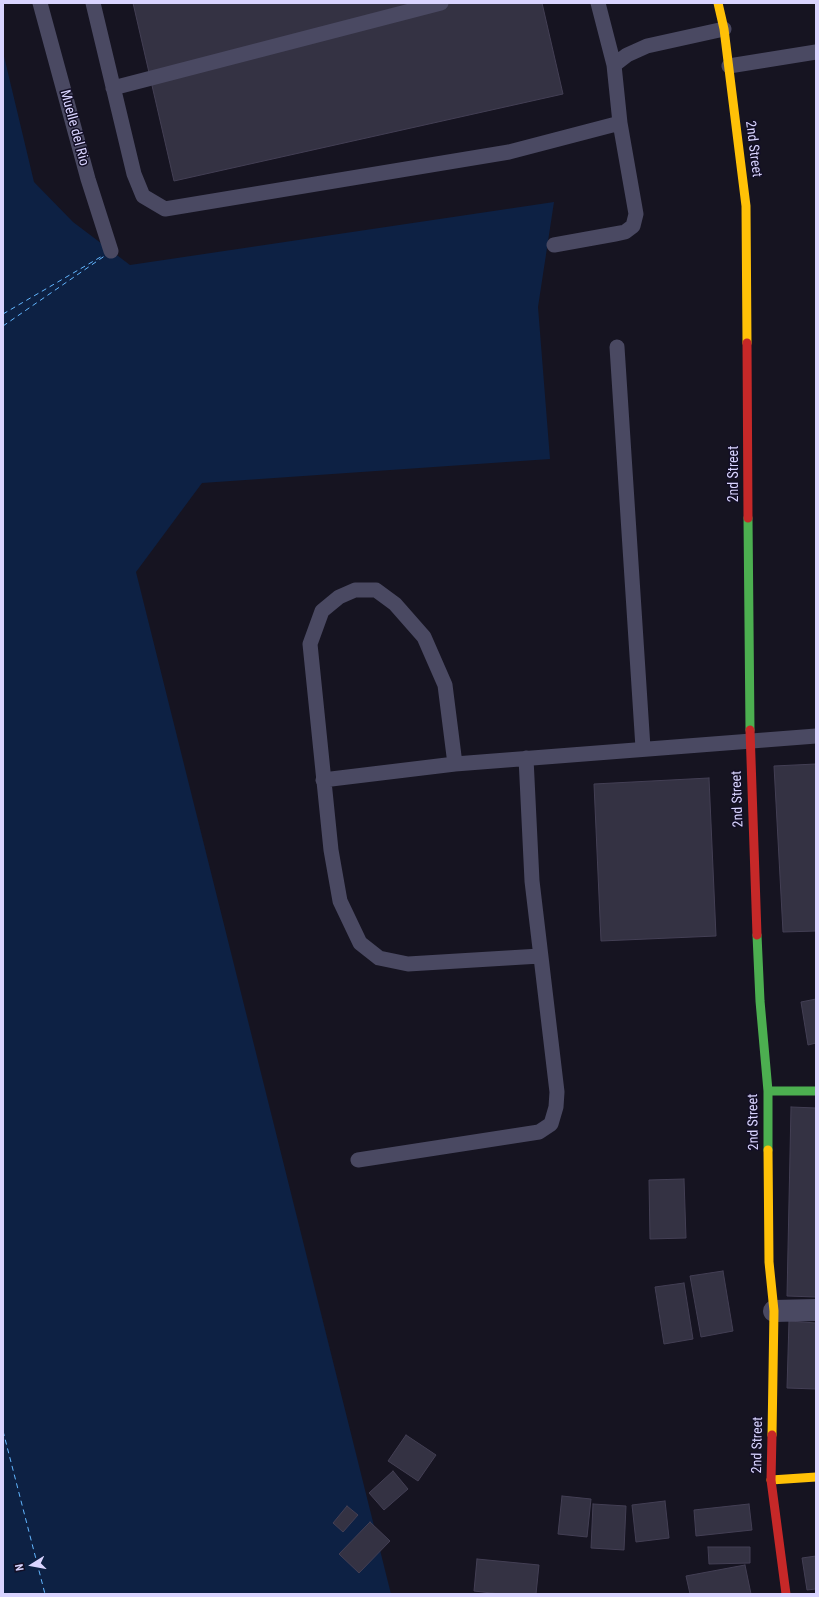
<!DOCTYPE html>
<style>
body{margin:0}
#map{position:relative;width:819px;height:1597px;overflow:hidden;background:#161421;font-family:"Roboto Condensed",sans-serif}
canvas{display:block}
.frame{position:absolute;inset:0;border:4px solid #d9d4ff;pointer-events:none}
.north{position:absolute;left:12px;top:1545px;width:40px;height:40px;-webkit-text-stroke:3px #130f26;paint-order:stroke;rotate:259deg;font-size:11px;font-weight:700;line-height:16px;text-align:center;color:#d9d4ff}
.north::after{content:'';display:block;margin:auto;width:14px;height:18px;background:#d9d4ff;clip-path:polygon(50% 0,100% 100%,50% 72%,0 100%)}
</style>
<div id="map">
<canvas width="819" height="1597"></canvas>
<div class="frame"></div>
<div class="north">N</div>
</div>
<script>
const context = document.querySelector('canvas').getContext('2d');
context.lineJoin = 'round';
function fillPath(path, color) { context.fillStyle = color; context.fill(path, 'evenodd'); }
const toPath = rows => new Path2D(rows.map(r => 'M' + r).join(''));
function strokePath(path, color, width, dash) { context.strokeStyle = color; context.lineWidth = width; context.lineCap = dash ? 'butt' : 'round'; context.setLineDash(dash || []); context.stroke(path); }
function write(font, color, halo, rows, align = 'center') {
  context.font = font + ' "Roboto Condensed",sans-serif'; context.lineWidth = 3; context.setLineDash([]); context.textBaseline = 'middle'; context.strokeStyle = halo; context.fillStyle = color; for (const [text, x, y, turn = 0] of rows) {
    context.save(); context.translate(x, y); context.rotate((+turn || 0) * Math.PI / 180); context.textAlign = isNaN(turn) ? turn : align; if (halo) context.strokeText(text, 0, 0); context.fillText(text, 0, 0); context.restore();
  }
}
const water = toPath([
 [3,52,34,182,73,222,130,265,554,202,538,307,550,459,202,483,136,572,391,1594,3,1594]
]);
const ferry = toPath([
 [3,314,104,255],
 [3,326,106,255],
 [3,1431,45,1594]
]);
const building = toPath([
 [133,3,542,3,563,94,174,181,133,3],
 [816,764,816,931,783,932,774,766,816,764],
 [709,778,716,936,601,941,594,784,709,778],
 [816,999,816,1043,808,1045,801,1002,816,999],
 [791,1107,816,1108,816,1297,787,1296,791,1107],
 [684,1179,686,1238,650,1239,649,1180,684,1179],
 [723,1271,733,1331,701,1337,690,1276,723,1271],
 [684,1283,693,1339,664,1344,655,1287,684,1283],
 [789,1321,816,1323,816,1389,787,1388,789,1321],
 [406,1435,436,1455,418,1481,388,1461,406,1435],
 [393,1471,408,1489,384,1510,369,1493,393,1471],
 [562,1496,591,1499,587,1537,558,1534,562,1496],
 [665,1501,669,1538,636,1542,632,1505,665,1501],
 [593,1504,626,1506,624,1550,591,1548,593,1504],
 [749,1504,752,1530,696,1536,694,1510,749,1504],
 [347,1506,358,1515,343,1532,333,1523,347,1506],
 [370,1522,390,1541,359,1573,339,1554,370,1522],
 [708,1547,750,1547,750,1563,709,1564,708,1547],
 [816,1556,816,1589,807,1590,802,1558,816,1556],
 [477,1559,539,1565,536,1594,500,1594,474,1591,477,1559],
 [745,1565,751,1594,690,1594,686,1576,745,1565]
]);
const lane = toPath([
 [40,3,88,179,111,251],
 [93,3,134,174,143,196,165,209,509,152,620,123,614,65,627,55,647,46,724,29],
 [598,3,614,65],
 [729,66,816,52],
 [113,88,441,3],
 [554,245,615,234,625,232,633,226,636,214,620,123],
 [617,347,643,748],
 [323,780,455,764],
 [540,956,408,964,379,958,360,943,340,901,331,850,310,644,322,611,339,597,355,590,376,590,395,604,424,637,445,685,455,764,816,736],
 [358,1160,539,1132,551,1124,556,1107,557,1092,532,881,526,758]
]);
const street = toPath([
 [774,1311,816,1310]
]);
const fast = toPath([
 [748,518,750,730],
 [757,935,760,1001,768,1091,768,1150],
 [768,1091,816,1091]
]);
const slow = toPath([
 [718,3,724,29,746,206,747,343],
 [768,1150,769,1262,774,1311,772,1435],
 [771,1480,816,1477]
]);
const jam = toPath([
 [747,343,748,518],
 [750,730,757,935],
 [772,1435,771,1480,786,1594]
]);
const streetNames = [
 ["Muelle del Rio",74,128,75],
 ["2nd Street",753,149,83],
 ["2nd Street",734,474,-90],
 ["2nd Street",738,799,-92],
 ["2nd Street",754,1122,-91],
 ["2nd Street",758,1445,-89]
];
fillPath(water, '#0d2144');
strokePath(ferry, '#62b6ff', 1, [5, 4]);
fillPath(building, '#343243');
strokePath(building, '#433f54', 1);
strokePath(lane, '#4a4962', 15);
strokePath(street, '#4a4962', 22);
strokePath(fast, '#4caf50', 9);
strokePath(slow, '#ffc107', 9);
strokePath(jam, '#c62828', 9);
write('14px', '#d9d4ff', '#130f26', streetNames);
</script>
